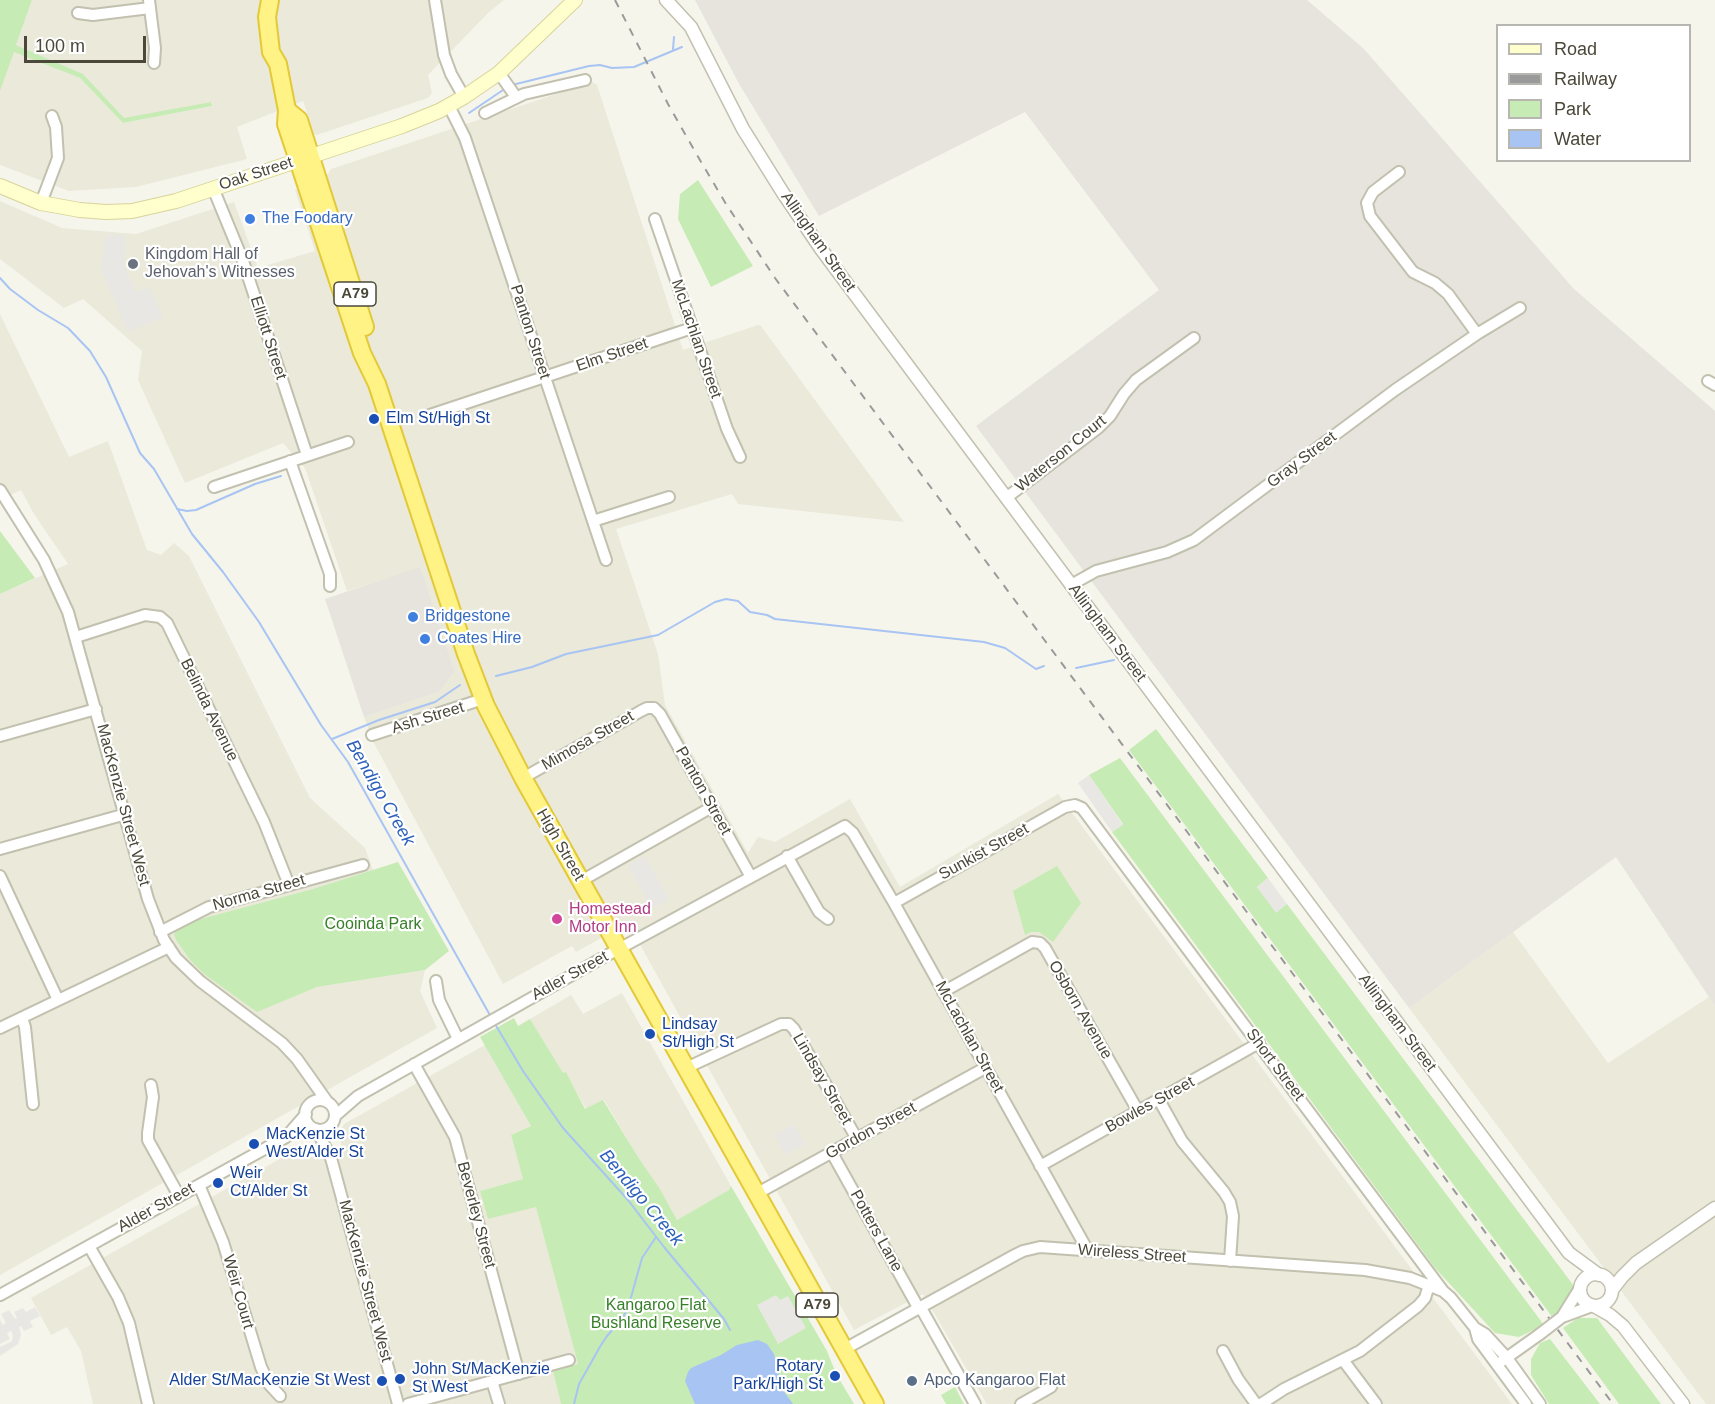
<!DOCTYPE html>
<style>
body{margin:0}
#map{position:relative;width:1715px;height:1404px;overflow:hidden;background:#f6f5ec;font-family:Helvetica,sans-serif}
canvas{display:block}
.legend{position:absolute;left:1496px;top:24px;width:195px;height:138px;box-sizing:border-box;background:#fff;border:2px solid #b7b6b0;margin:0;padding:8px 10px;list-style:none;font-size:18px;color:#4b4839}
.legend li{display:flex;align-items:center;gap:12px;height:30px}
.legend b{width:30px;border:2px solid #b7b6b0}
.scale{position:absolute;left:24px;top:36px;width:122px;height:27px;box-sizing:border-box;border:3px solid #4b4839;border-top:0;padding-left:8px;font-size:18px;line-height:21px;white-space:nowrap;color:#4b4839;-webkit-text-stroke:4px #fff;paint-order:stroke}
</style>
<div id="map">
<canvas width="1715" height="1404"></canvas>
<ul class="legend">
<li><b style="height:8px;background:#fffecd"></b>Road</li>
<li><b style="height:8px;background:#9a9a9a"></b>Railway</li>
<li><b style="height:16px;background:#c6ebb4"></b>Park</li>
<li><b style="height:16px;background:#a8c4f3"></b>Water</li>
</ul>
<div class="scale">100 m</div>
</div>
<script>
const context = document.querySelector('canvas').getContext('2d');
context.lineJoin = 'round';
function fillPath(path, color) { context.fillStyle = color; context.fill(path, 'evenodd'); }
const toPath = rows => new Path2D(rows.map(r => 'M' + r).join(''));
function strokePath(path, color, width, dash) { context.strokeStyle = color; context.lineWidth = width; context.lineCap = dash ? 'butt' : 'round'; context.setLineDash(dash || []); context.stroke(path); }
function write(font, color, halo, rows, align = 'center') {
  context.font = font + ' Helvetica,sans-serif'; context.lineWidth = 4.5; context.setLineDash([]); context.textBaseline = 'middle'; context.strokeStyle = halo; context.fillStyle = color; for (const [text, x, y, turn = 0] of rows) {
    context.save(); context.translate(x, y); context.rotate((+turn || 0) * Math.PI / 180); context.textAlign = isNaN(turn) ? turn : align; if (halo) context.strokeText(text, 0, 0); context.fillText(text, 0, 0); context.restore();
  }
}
const residential = toPath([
 [32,0,504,0,489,12,428,75,432,93,428,98,317,135,314,134,303,101,237,127,247,159,136,187,69,191,0,165,0,91,14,51,80,78,123,123,212,106,211,102,124,119,83,74,16,45],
 [592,82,597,85,683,350,758,325,761,326,904,522,738,504,732,494,616,529,658,654,665,705,748,853,758,837,775,842,850,799,900,887,1058,794,1512,1404,987,1404,923,1294,854,1330,628,923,576,952,572,946,503,984,374,743,364,717,439,692,420,568,347,591,305,468,283,443,185,483,138,380,142,351,83,299,64,308,0,259,0,201,62,228,136,234,234,202,258,268,315,251,295,190,328,174,331,169],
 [0,314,69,457,108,441,147,550,161,555,174,543,189,556,310,798,365,848,373,870,174,935,176,940,190,960,204,974,257,1011,317,987,425,970,420,991,437,1028,0,1275,0,594,68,564,34,514,21,490,0,500],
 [1513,932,1608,1063,1709,997,1715,1006,1715,1404,1706,1404,1409,1008],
 [622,993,731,1186,730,1190,677,1220,660,1189,640,1160,604,1100,586,1109,566,1073,563,1074,530,1019,571,995,583,1014],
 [485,1045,531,1126,511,1135,523,1179,480,1191,488,1219,536,1206,578,1364,553,1371,561,1404,93,1404,81,1351,67,1327,51,1335,31,1298,301,1147,308,1158,342,1147,339,1134,344,1124]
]);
const industrial = toPath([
 [695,0,1307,0,1363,48,1574,289,1715,411,1715,1006,1616,857,1409,1008,976,426,1159,290,1025,112,819,216,738,82],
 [420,567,454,671,439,692,364,717,325,599]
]);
const green = toPath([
 [0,0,32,0,16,45,83,74,124,118,211,102,212,106,123,123,80,78,14,52,0,91],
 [698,180,753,266,711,287,678,219,680,194],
 [0,531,35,578,0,594],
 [1156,729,1268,878,1257,887,1276,912,1287,904,1574,1286,1574,1292,1563,1309,1553,1318,1129,750],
 [1120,758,1544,1325,1519,1337,1495,1333,1435,1268,1112,832,1123,824,1089,775],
 [398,862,449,951,425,970,317,987,257,1012,204,974,190,960,176,940,174,935,176,930,186,923,313,889],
 [1057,866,1081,903,1053,942,1039,932,1031,932,1025,935,1013,891],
 [514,1018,518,1026,530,1019,563,1073,566,1072,585,1109,603,1100,640,1160,660,1189,677,1220,729,1190,731,1186,827,1351,835,1371,833,1372,836,1378,838,1377,854,1404,561,1404,553,1371,578,1364,536,1207,488,1219,480,1191,523,1179,511,1135,531,1126,480,1037],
 [1578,1318,1597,1318,1661,1404,1619,1404,1563,1328],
 [1550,1339,1600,1404,1549,1404,1531,1375,1531,1359,1540,1343],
 [955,1387,964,1404,946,1404,941,1395]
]);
const parking = toPath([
 [106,235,125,235,124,266,136,292,149,287,163,317,128,332,101,269],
 [1089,775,1123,825,1112,832,1078,783],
 [645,856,669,899,652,909,628,865],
 [1268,878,1287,904,1276,913,1257,887],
 [794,1124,805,1144,785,1155,774,1134],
 [776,1295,780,1300,788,1296,806,1328,778,1344,757,1305],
 [35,1307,40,1316,30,1321,33,1327,24,1331,21,1326,19,1327,21,1335,18,1344,0,1356,0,1347,12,1341,13,1335,11,1331,7,1333,10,1339,0,1344,0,1320,3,1325,6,1323,1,1314,9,1310,15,1319,17,1318,14,1312,23,1308,26,1312]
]);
const water = toPath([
 [758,1340,767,1344,774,1354,783,1390,793,1404,695,1404,685,1381,688,1372,691,1368,721,1355,737,1345]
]);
const stream = toPath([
 [673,49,674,37],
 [512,85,589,66,600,65,612,68,634,67,682,47],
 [469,113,506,88],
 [0,278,10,289,38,310,68,328,90,351,106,377,140,453,154,469,192,534,223,572,259,622,321,725,348,762,491,1017],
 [177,509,187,511,196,510,255,484,281,476],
 [1076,668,1114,660],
 [496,676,532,667,566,654,658,635,715,602,726,599,738,601,750,612,767,615,775,619,984,642,1005,648,1036,669,1044,666],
 [332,739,379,720,435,702,460,685],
 [495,1024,523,1071,563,1128,628,1200,664,1247,724,1319,730,1330],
 [574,1404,579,1384,601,1345,607,1336,622,1319,628,1308,642,1258,656,1237]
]);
const minor = toPath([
 [149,0,155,48,154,63],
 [435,0,444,55,451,74,464,97],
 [78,13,93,15,150,8],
 [499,73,516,97],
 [449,106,465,138,606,560],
 [485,113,524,94,585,80],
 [1399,172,1373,192,1367,203,1370,216,1413,272,1435,283,1448,294,1477,334],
 [213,188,243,261,307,455],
 [41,203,58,158,56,127,52,116],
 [655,219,727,429,740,457],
 [1708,381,1715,385],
 [430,415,692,328],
 [290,461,330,574,330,586],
 [214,487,348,442],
 [0,490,44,560,68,612,148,899,164,940,176,958,200,981,282,1043,297,1059,326,1100],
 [1006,498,1098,428,1110,416,1124,394,1136,380,1194,338],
 [593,521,669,497],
 [1071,585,1096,571,1167,552,1194,540,1395,390,1477,334,1520,308],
 [76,637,145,615,160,617,167,623,264,822,289,885],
 [372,735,483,699],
 [0,736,96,709],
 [523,778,641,711,647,708,654,708,660,714,751,877],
 [0,849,126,814],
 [787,856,819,912,828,919],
 [0,876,58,1000],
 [581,881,712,807],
 [894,903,1065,807,1075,805,1082,808,1443,1291,1451,1298,1475,1328,1478,1339,1526,1404],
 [160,932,209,907,363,865],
 [436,981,439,1000,458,1039],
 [943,992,1032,942,1040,943,1045,948,1138,1111],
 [22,1018,25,1027,33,1104],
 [0,1028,169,947],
 [414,1064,455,1137,519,1374],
 [686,1068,781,1024,789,1024,794,1029,857,1139],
 [151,1085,153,1097,148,1133,148,1140,179,1196],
 [1159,1100,1182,1141,1224,1192,1230,1202,1233,1216,1230,1261],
 '305 1115a15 15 0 1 1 30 0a15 15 0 1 1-30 0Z',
 [335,1116,358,1096,604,957,845,826,853,833,894,903,1088,1251],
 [316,1129,331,1158,398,1404],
 [832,1153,919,1309],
 [1040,1166,1259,1043],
 [199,1185,223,1242,261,1367,269,1384,280,1396],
 [756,1194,985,1068],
 [89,1246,118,1297,129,1323,148,1404],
 [0,1295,286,1137,306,1114],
 [921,1308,975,1404],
 [1565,1316,1592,1306],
 [1562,1317,1580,1288],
 [1475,1328,1485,1334,1507,1358,1540,1404],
 [843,1350,1015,1255,1023,1251,1040,1247,1365,1270,1410,1278,1443,1291],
 [1223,1351,1238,1379,1256,1404],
 [1343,1360,1376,1404],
 [1502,1361,1540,1334],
 [492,1381,499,1404],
 [408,1404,569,1360],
 [1021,1404,1051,1387],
 [1261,1404,1284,1389,1360,1351,1418,1306,1425,1298,1429,1285]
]);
const tertiary = toPath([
 [666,0,691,27,743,129,783,193,821,249,1569,1253,1599,1275],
 '1580 1290a16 16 0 1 1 32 0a16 16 0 1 1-32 0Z',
 [1612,1290,1622,1277,1636,1263,1715,1208],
 [1594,1306,1610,1315,1623,1326,1683,1404]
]);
const secondary = toPath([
 [0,186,41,203,80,210,106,212,132,211,176,201,402,126,439,111,464,97,499,73,575,0]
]);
const trunk = toPath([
 [270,0,267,17,271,52,278,64,287,110,286,124,362,353,377,384,466,654,486,706,523,778,875,1404],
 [287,110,299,120,365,327]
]);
const rail = toPath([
 [615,0,668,104,697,155,726,204,775,278,1613,1404]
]);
const minorBridge = toPath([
 [1540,1334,1562,1317]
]);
const markers = [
 [250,219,6,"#3f7fe0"],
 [133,264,6,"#6b7280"],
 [374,419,6,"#1a4fb4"],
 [413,617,6,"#3f7fe0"],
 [425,639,6,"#3f7fe0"],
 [557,919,6,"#d1479c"],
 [650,1034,6,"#1a4fb4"],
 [254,1144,6,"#1a4fb4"],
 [218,1183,6,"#1a4fb4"],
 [835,1376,6,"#1a4fb4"],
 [400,1379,6,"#1a4fb4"],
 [382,1381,6,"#1a4fb4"],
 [912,1381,6,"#5c6f8a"]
];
const shields = [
 [355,294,42],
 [817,1305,42]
];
const shieldNames = [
 ["A79",355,294],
 ["A79",817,1305]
];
const streetNames = [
 ["Oak Street",256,174,-18],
 ["Allingham Street",818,242,55],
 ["Panton Street",530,332,72],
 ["Elliott Street",268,338,72],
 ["McLachlan Street",696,339,71],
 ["Elm Street",612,355,-19],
 ["Waterson Court",1061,454,-39],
 ["Gray Street",1302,460,-37],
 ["Allingham Street",1107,633,53],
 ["Belinda Avenue",209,710,64],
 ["Ash Street",428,718,-17],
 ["Mimosa Street",588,741,-30],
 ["Panton Street",703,791,61],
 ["MacKenzie Street West",123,805,75],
 ["High Street",560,845,60],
 ["Sunkist Street",984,852,-29],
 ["Norma Street",259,893,-16],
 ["Adler Street",570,976,-29],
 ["Osborn Avenue",1080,1010,60],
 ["Allingham Street",1397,1023,53],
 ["McLachlan Street",969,1037,61],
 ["Short Street",1275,1065,53],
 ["Lindsay Street",822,1079,60],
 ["Bowles Street",1150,1105,-29],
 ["Gordon Street",871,1131,-29],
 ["Alder Street",156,1208,-29],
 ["Beverley Street",476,1215,75],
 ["Potters Lane",876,1231,61],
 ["Wireless Street",1132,1254,4],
 ["MacKenzie Street West",365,1281,75],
 ["Weir Court",238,1292,74]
];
const shopNames = [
 ["The Foodary",262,219],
 ["Bridgestone",425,617],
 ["Coates Hire",437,639]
];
const worshipNames = [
 ["Kingdom Hall of",145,255],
 ["Jehovah's Witnesses",145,273]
];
const transitNames = [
 ["Elm St/High St",386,419],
 ["Lindsay",662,1025],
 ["St/High St",662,1043],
 ["MacKenzie St",266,1135],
 ["West/Alder St",266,1153],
 ["Weir",230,1174],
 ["Ct/Alder St",230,1192],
 ["Rotary",823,1367,"right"],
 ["Park/High St",823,1385,"right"],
 ["John St/MacKenzie",412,1370],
 ["St West",412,1388],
 ["Alder St/MacKenzie St West",370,1381,"right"]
];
const hotelNames = [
 ["Homestead",569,910],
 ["Motor Inn",569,928]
];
const parkNames = [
 ["Cooinda Park",373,925],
 ["Kangaroo Flat",656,1306],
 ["Bushland Reserve",656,1324]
];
const serviceNames = [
 ["Apco Kangaroo Flat",924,1381]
];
const waterNames = [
 ["Bendigo Creek",380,793,60],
 ["Bendigo Creek",641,1198,50]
];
fillPath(residential, '#eae9da');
fillPath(industrial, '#e6e4dd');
fillPath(green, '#c6ebb4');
fillPath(parking, '#e8e7e3');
fillPath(water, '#a8c4f3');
strokePath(stream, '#a8c4f3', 2);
strokePath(minor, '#c2c0ae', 14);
strokePath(tertiary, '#c2c0ae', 15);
strokePath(secondary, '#d7d49b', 16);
strokePath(trunk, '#e3c939', 20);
strokePath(minor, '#fff', 10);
strokePath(tertiary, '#fff', 12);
strokePath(secondary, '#fffecd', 14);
strokePath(trunk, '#fff385', 16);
strokePath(rail, '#9a9a9a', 2, [8, 8]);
strokePath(minorBridge, '#c2c0ae', 14, []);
strokePath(minorBridge, '#fff', 10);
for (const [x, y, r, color] of markers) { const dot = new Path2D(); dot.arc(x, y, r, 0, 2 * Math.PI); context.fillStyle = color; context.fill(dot); strokePath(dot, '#fff', 2); }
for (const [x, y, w] of shields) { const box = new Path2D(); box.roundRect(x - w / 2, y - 12, w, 24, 4.5); context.fillStyle = '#fff'; context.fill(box); strokePath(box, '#4b4839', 1.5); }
write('bold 15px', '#4b4839', null, shieldNames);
write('16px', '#4b4839', '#fff', streetNames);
write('16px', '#366cbe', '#fff', shopNames, 'left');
write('16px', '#5b616d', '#fff', worshipNames, 'left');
write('16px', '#164399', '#fff', transitNames, 'left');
write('16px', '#b23c85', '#fff', hotelNames, 'left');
write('16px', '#378029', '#fff', parkNames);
write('16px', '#4e5e75', '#fff', serviceNames, 'left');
write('italic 18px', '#2d61bc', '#fff', waterNames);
</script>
